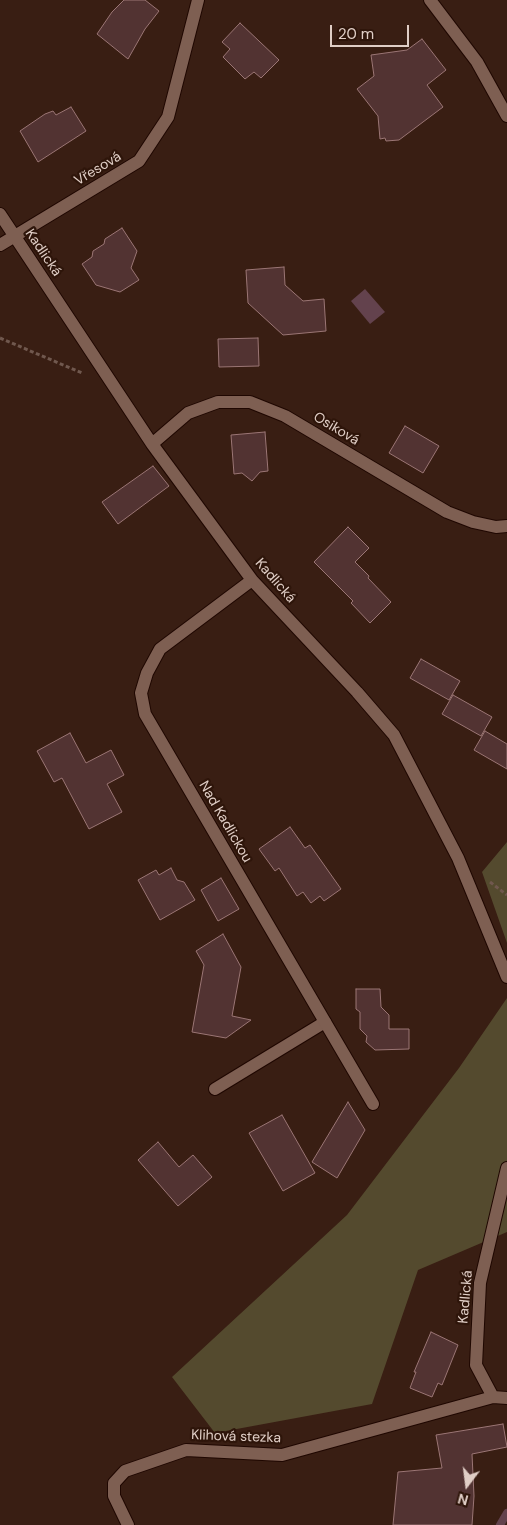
<!DOCTYPE html>
<meta charset="utf-8">
<style>
body{margin:0}
#map{position:relative;width:507px;height:1525px;overflow:hidden;background:#391e13;font-family:"DM Sans",sans-serif}
canvas{display:block}
.north{position:absolute;left:442px;top:1460px;width:50px;height:50px;-webkit-text-stroke:4px #2e150a;paint-order:stroke;rotate:195deg;font-size:14px;font-weight:700;line-height:20px;text-align:center;color:#e0cec6}
.north::after{content:'';display:block;margin:auto;width:18px;height:22px;background:#e0cec6;clip-path:polygon(50% 0,100% 100%,50% 72%,0 100%)}
.scale{position:absolute;left:330px;top:25px;width:79px;height:22px;box-sizing:border-box;border:2px solid #e0cec6;border-top:0;padding-left:6px;font-size:15px;line-height:18px;white-space:nowrap;color:#e0cec6;-webkit-text-stroke:4px #2e150a;paint-order:stroke}
</style>
<div id="map">
<canvas width="507" height="1525"></canvas>
<div class="north">N</div>
<div class="scale">20 m</div>
</div>
<script>
const context = document.querySelector('canvas').getContext('2d');
context.lineJoin = 'round';
function fillPath(path, color) { context.fillStyle = color; context.fill(path, 'evenodd'); }
const toPath = rows => new Path2D(rows.map(r => 'M' + r).join(''));
function strokePath(path, color, width, dash) { context.strokeStyle = color; context.lineWidth = width; context.lineCap = dash ? 'butt' : 'round'; context.setLineDash(dash || []); context.stroke(path); }
function write(font, color, halo, rows, align = 'center') {
  context.font = font + ' "DM Sans",sans-serif'; context.lineWidth = 4.5; context.setLineDash([]); context.textBaseline = 'middle'; context.strokeStyle = halo; context.fillStyle = color; for (const [text, x, y, turn = 0] of rows) {
    context.save(); context.translate(x, y); context.rotate((+turn || 0) * Math.PI / 180); context.textAlign = isNaN(turn) ? turn : align; if (halo) context.strokeText(text, 0, 0); context.fillText(text, 0, 0); context.restore();
  }
}
const green = toPath([
 [507,842,507,943,482,872],
 [507,998,507,1232,418,1270,372,1404,215,1433,172,1377,347,1215,459,1068]
]);
const water = toPath([
 [365,289,385,312,370,324,351,301]
]);
const stream = toPath([
 [500,1525,507,1513]
]);
const building = toPath([
 [124,0,145,0,159,11,145,29,128,59,97,34,112,12,124,0],
 [240,23,279,60,261,78,254,72,245,79,223,57,230,49,222,42,240,23],
 [422,39,446,70,427,85,443,107,399,140,386,141,385,138,380,139,378,116,357,89,374,76,371,55,407,50,422,39],
 [71,107,86,131,38,162,20,131,45,114,53,111,56,115,71,107],
 [122,228,137,251,131,268,139,280,120,292,96,285,82,264,92,257,93,251,104,244,105,239,122,228],
 [284,267,285,285,303,301,324,299,326,331,283,335,248,303,246,270,284,267],
 [258,338,259,366,219,367,218,339,258,338],
 [405,426,439,446,423,473,389,453,405,426],
 [265,432,268,471,260,472,252,481,242,473,234,474,231,435,265,432],
 [153,466,169,486,118,524,102,502,153,466],
 [348,527,369,548,355,562,369,576,368,578,391,602,370,623,351,603,353,601,314,562,348,527],
 [421,659,460,681,449,700,410,678,421,659],
 [453,695,492,717,481,736,442,714,453,695],
 [485,731,507,744,507,769,474,750,485,731],
 [70,733,86,763,111,750,124,775,107,784,122,812,89,829,62,778,54,782,37,751,70,733],
 [290,827,305,848,310,845,341,889,324,901,320,896,311,903,303,892,297,896,279,868,275,871,259,849,290,827],
 [171,868,177,880,184,882,195,900,160,920,138,880,156,870,159,875,171,868],
 [221,878,239,909,218,921,201,890,221,878],
 [223,934,241,967,232,1016,251,1020,226,1038,192,1032,204,965,196,951,223,934],
 [356,989,380,989,381,1007,389,1015,389,1029,409,1029,409,1049,375,1050,366,1042,367,1036,360,1029,360,1012,356,1009,356,989],
 [348,1102,365,1130,337,1178,312,1162,348,1102],
 [282,1115,315,1173,283,1191,249,1133,282,1115],
 [158,1142,179,1167,193,1155,212,1177,178,1206,138,1160,158,1142],
 [431,1332,458,1345,442,1385,438,1383,432,1397,410,1388,416,1372,414,1372,431,1332],
 [503,1424,507,1447,472,1454,474,1496,472,1525,393,1525,398,1472,442,1468,436,1435,503,1424]
]);
const path = toPath([
 [0,338,82,373],
 [490,882,507,895]
]);
const lane = toPath([
 [215,1089,325,1022]
]);
const street = toPath([
 [430,0,477,62,507,116],
 [0,214,152,444,252,580,357,692,394,735,458,858,507,977],
 [0,245,139,161,168,117,198,0],
 [152,444,188,413,218,402,250,402,285,416,447,512,473,522,496,527,507,526],
 [252,580,160,649,147,673,141,693,145,714,373,1104],
 [493,1397,476,1365,480,1283,507,1168],
 [128,1525,114,1496,114,1483,125,1471,186,1450,282,1455,493,1397,507,1398]
]);
const streetNames = [
 ["Vřesová",98,169,-31],
 ["Kadlická",43,253,56],
 ["Osiková",336,429,31],
 ["Kadlická",275,581,49],
 ["Nad Kadlickou",225,822,60],
 ["Kadlická",466,1297,-85],
 ["Klihová stezka",236,1437,2]
];
fillPath(green, '#544a2e');
fillPath(water, '#63424d');
strokePath(stream, '#63424d', 8);
fillPath(building, '#523332');
strokePath(building, '#9b7675', 1);
strokePath(lane, '#1f0701', 14);
strokePath(street, '#1f0701', 14);
strokePath(path, '#70584e', 3, [4, 2.5]);
strokePath(lane, '#7e5f52', 12);
strokePath(street, '#7e5f52', 12);
write('14px', '#e0cec6', '#2e150a', streetNames);
</script>
